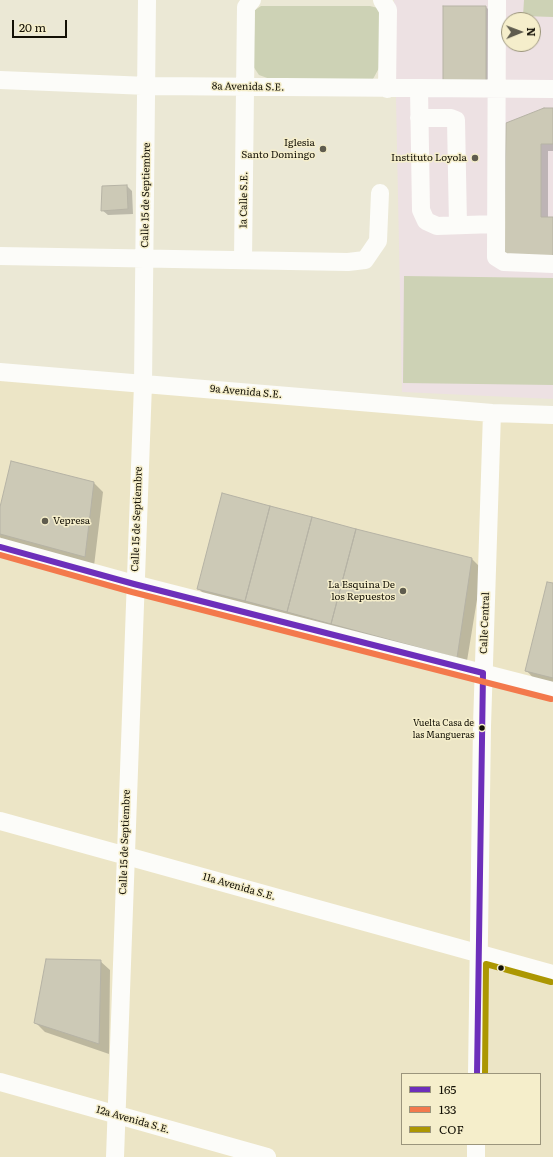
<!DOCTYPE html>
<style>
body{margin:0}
#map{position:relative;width:553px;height:1157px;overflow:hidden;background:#ebe8d5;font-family:Literata,serif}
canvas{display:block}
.legend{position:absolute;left:401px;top:1073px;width:140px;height:72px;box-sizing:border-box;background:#f5eecb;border:1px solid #9b957c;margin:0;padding:5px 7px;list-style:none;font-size:12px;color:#131005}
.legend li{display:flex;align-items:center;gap:8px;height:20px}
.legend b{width:20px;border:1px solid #9b957c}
.north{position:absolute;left:501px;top:12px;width:40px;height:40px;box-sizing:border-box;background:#f5eecb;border:1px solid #9b957c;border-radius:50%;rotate:89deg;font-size:11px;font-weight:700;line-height:16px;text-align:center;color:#131005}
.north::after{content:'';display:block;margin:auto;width:14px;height:18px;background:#5f5c4e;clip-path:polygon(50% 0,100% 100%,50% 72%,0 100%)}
.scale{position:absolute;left:12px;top:20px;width:55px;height:18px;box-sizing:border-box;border:2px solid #131005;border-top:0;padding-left:5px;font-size:12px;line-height:14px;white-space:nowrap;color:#131005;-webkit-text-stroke:3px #f5eecb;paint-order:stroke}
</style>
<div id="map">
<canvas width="553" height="1157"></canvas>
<ul class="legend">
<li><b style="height:5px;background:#6d2fba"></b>165</li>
<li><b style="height:5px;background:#f3794c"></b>133</li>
<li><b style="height:5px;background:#ac9702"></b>COF</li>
</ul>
<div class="north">N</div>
<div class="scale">20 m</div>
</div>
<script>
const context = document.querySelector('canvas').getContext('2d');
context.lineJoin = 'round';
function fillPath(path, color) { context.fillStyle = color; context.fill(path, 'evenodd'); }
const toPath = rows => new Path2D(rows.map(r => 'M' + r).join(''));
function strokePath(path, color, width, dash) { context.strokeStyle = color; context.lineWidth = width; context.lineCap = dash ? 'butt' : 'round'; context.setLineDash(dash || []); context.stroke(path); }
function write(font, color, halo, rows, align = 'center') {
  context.font = font + ' Literata,serif'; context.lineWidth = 3; context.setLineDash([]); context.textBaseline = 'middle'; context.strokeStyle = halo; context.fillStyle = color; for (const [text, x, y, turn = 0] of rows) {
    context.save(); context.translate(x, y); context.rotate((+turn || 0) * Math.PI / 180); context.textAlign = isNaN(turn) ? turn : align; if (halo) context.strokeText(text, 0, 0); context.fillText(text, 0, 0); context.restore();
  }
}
const built = toPath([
 [0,372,553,415,553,1157,0,1157],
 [402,1074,540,1074,540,1144,402,1144]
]);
const education = toPath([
 [394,0,553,0,553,399,402,392],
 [509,20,533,20,533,44,509,44]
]);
const green = toPath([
 [524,0,553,0,553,17,523,16],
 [261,6,370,6,378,8,380,14,379,68,373,79,362,81,270,79,259,75,253,66,255,10],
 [404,276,553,278,553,385,403,383]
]);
const shadow = toPath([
 [444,7,486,7,494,15,493,90,451,90],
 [544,109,553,109,553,151,548,151,548,218,553,218,513,262],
 [127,186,132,191,133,214,108,215,102,210],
 [94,483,103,492,94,566,5,542,0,537,0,511],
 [355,530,472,559,482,569,466,667,208,598,198,588],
 [553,584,553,685,536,681,527,671],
 [100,961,110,970,109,1054,45,1032,35,1022]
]);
const building = toPath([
 [443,6,486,6,486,83,443,82,443,6],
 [544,108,553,108,553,144,541,144,541,217,553,217,553,256,504,255,506,123,544,108],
 [127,185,128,209,101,211,102,186,127,185],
 [11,461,94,482,85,557,0,534,0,507,11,461],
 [222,493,270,506,245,601,197,589,222,493],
 [270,506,312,517,287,612,245,601,270,506],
 [312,517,356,529,331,624,287,612,312,517],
 [356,529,472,558,457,658,331,624,356,529],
 [547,582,553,583,553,678,525,671,547,582],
 [46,959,101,960,99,1044,34,1023,46,959]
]);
const minor = toPath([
 [382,0,388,10,387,89],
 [497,0,496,257,504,262,553,264],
 [0,80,148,86,553,89],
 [419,89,421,210,426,221,437,226,495,224],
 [419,118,451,118,456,120,458,225],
 [0,256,348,262,365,260,378,241,380,193],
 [243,259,246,7,252,0],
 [0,372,492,413,553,415],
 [0,547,134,584,553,691],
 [0,821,553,974],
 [477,1074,482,726,492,413],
 [0,1082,267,1157],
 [115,1157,143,384,147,0],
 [476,1157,476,1144]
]);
const bus1 = toPath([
 [0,547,134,584,483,673],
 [477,1074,483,673]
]);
const bus2 = toPath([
 [0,555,132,592,551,699]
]);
const bus3 = toPath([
 [485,1074,486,964,551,982]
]);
const markers = [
 [323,149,4,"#5f5c4e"],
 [475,158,4,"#5f5c4e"],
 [45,521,4,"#5f5c4e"],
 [403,591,4,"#5f5c4e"],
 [482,728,3.5,"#131005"],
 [501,968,3.5,"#131005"]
];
const busNames = [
 ["Vuelta Casa de",474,723],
 ["las Mangueras",474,735]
];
const streetNames = [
 ["8a Avenida S.E.",248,87,1],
 ["Calle 15 de Septiembre",146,195,-89],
 ["1a Calle S.E.",244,200,-89],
 ["9a Avenida S.E.",246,392,5],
 ["Calle 15 de Septiembre",137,519,-88],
 ["Calle Central",485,623,-88],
 ["Calle 15 de Septiembre",125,842,-88],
 ["11a Avenida S.E.",239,887,16],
 ["12a Avenida S.E.",133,1120,16]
];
const poiNames = [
 ["Iglesia",315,143],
 ["Santo Domingo",315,155],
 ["Instituto Loyola",467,158],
 ["Vepresa",53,521,"left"],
 ["La Esquina De",395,585],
 ["los Repuestos",395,597]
];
fillPath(built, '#ece5c6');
fillPath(education, '#ede1e3');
fillPath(green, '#cdd2b5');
fillPath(shadow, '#0003');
fillPath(building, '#ccc9b6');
strokePath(building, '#b6b3a5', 1);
strokePath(minor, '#fcfcf9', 18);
strokePath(bus1, '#6d2fba', 6);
strokePath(bus2, '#f3794c', 6);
strokePath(bus3, '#ac9702', 6);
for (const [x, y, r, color] of markers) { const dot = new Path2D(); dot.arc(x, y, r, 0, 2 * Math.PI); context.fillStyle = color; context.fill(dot); strokePath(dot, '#f5eecb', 1.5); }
write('9px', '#131005', '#f5eecb', busNames, 'right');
write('10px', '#131005', '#f5eecb', streetNames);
write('10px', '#131005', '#f5eecb', poiNames, 'right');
</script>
